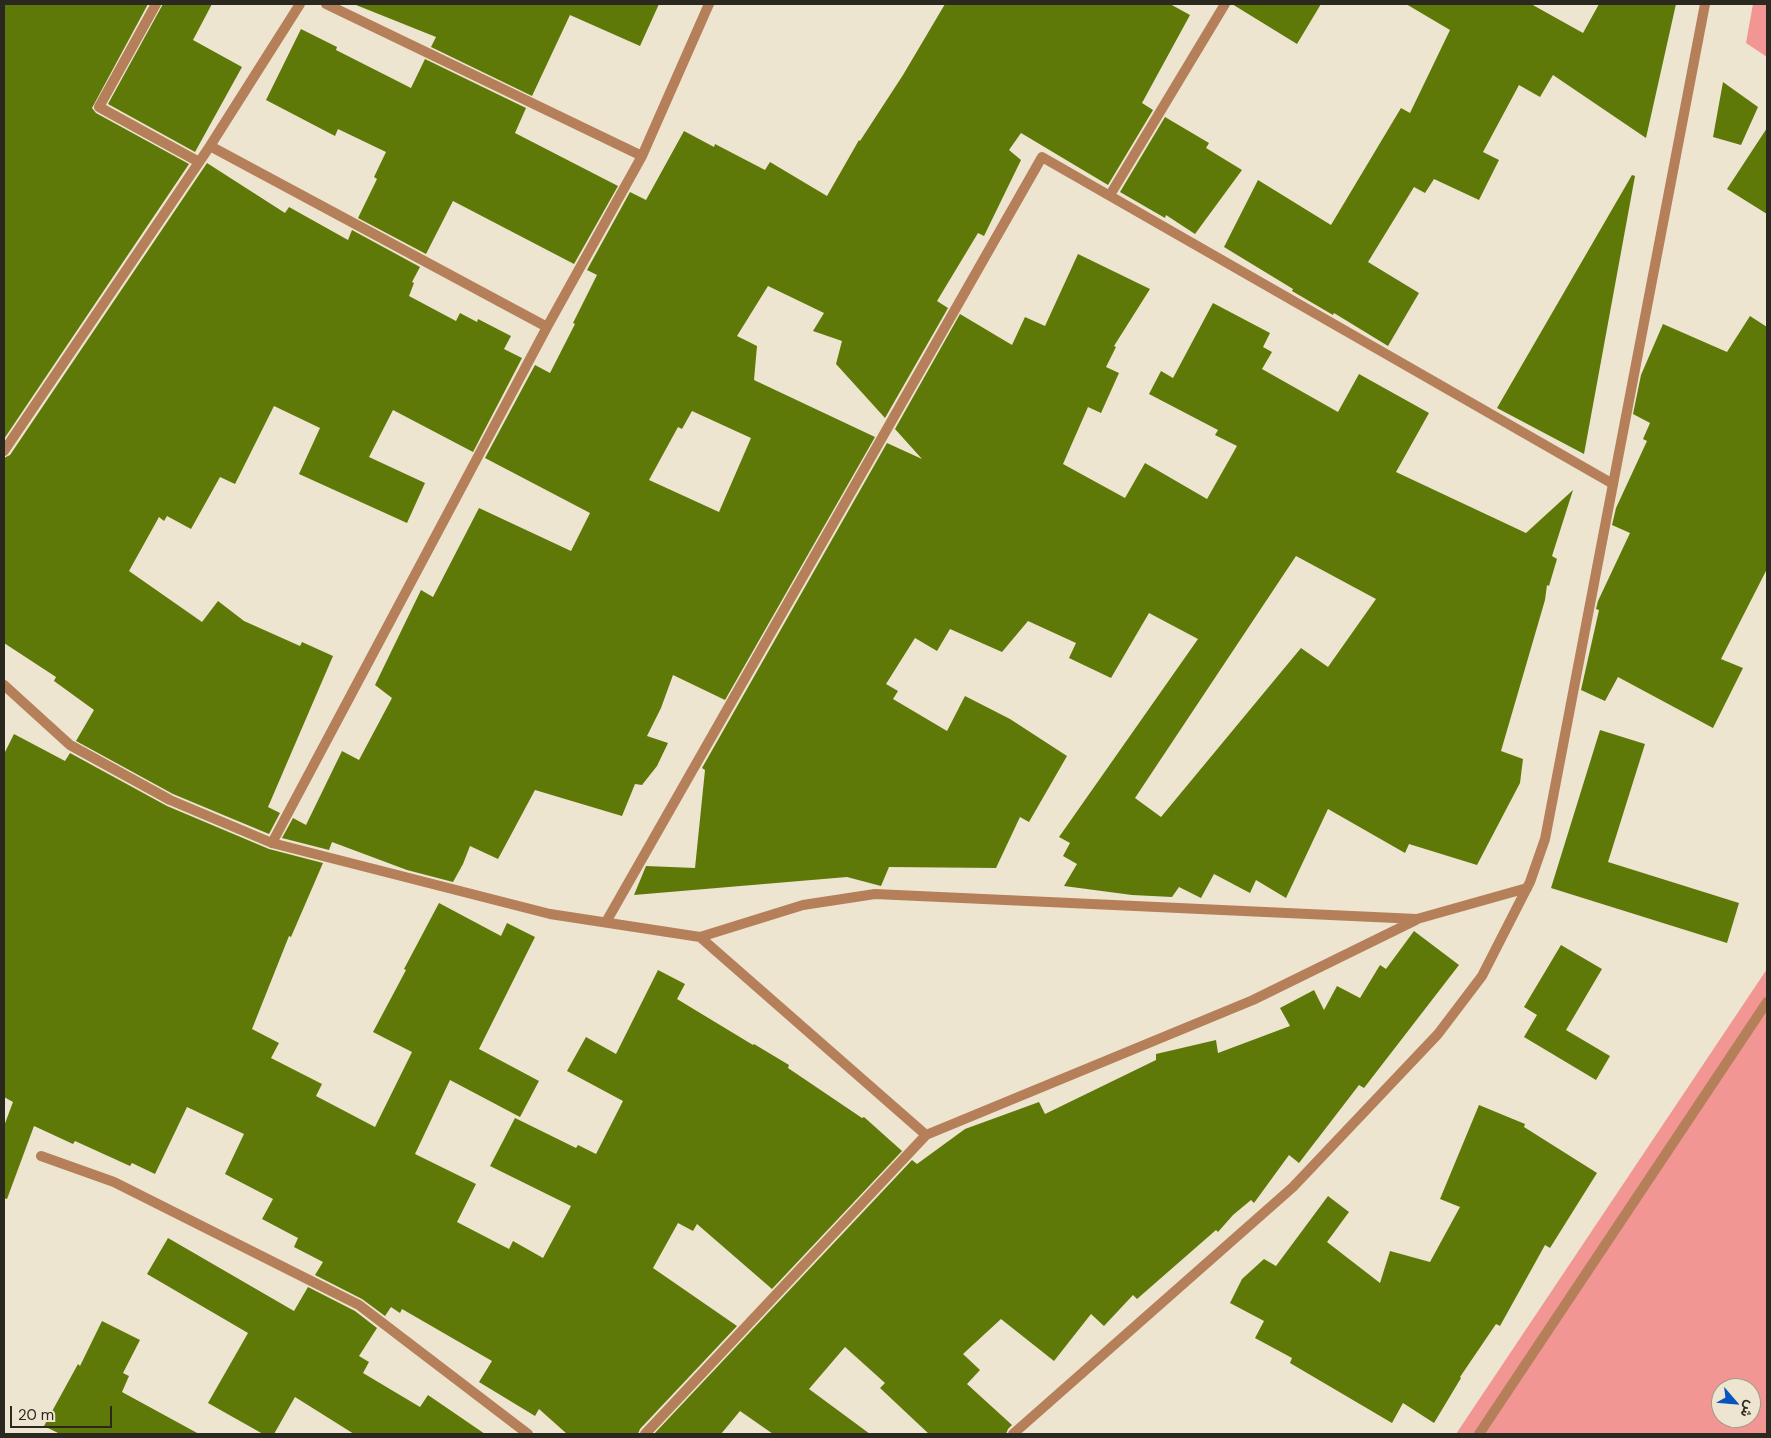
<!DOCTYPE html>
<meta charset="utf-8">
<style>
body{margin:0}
#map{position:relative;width:1771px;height:1438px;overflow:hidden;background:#ede5d0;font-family:"DM Sans",Vazirmatn,sans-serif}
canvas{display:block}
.frame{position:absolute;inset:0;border:5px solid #2b2820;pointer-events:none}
.north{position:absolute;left:1711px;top:1378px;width:50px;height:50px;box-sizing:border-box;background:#ede5d0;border:1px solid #9f998a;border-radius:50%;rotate:117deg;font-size:14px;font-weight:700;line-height:20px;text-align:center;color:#2b2820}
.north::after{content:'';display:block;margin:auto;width:18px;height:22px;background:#0754be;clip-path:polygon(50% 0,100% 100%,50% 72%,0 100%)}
.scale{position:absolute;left:10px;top:1406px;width:102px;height:22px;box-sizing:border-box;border:2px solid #2b2820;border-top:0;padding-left:6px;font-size:15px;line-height:18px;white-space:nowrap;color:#2b2820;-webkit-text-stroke:4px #ede5d0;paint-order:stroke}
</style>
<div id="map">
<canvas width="1771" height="1438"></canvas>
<div class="frame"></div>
<div class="north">ش</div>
<div class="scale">20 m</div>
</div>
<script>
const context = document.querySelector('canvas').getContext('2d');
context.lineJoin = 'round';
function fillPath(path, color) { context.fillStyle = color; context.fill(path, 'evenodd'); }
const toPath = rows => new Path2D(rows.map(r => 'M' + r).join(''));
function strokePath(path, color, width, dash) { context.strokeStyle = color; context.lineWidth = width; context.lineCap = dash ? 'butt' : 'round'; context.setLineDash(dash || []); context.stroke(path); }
const green = toPath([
 [1753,4,1767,4,1767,57,1746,43],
 [1767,969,1767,1434,1456,1434],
 [1721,1388,1751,1388,1751,1418,1721,1418]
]);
const building = toPath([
 [4,4,148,4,92,108,96,113,189,164,4,439],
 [163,4,212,4,193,40,242,67,195,152,108,104],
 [357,4,659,4,640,46,570,15,532,96,431,47,436,37,356,5],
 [945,4,1170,4,1190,15,1142,103,1153,110,1108,185,1021,133,1009,150,1021,160,984,236,978,233,937,301,948,308,885,418,836,364,842,341,813,331,824,313,768,286,737,336,757,346,754,380,875,437,725,700,673,675,661,708,647,736,668,743,657,766,642,785,635,784,622,816,535,790,498,859,470,846,463,864,453,882,407,870,332,842,329,850,282,838,293,818,306,825,342,751,359,760,392,698,375,685,421,590,433,597,479,508,571,551,590,513,485,458,535,365,550,373,575,324,573,323,597,275,587,270,630,192,646,200,684,131,714,147,715,144,765,170,770,162,827,196,859,140,860,141,903,75],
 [692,411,751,438,719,512,649,480,678,427,682,429],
 [1232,4,1321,4,1297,44],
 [1406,4,1531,4,1583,33,1599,4,1676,4,1646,138,1553,75,1540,97,1519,85,1483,152,1499,160,1479,200,1434,179,1425,193,1414,187,1368,262,1419,293,1388,346,1334,313,1333,315,1292,291,1293,289,1224,247,1258,180,1331,225,1401,108,1410,113,1450,30],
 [301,29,337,47,336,50,411,88,425,59,526,108,515,133,618,186,574,264,453,201,426,254,358,218,377,179,374,177,386,152,338,129,335,136,266,100],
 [1723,82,1758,107,1741,145,1713,137],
 [1165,117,1209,143,1206,148,1242,170,1195,234,1166,215,1165,218,1120,192],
 [1767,128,1767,214,1727,189],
 [207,163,285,213,289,207,348,240,352,230,420,267,412,282,414,283,409,296,456,321,460,313,477,322,478,319,511,336,504,349,522,358,473,452,393,410,369,457,425,483,407,523,299,474,320,428,274,406,235,484,220,477,191,529,167,516,164,521,159,517,129,571,202,622,218,601,244,621,300,646,302,642,333,656,268,807,280,813,269,834,173,794,76,741,94,710,54,681,56,677,4,643,4,458,10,455],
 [1632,175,1635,176,1584,454,1497,408],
 [1078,254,1150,289,1114,346,1116,347,1106,367,1119,373,1101,413,1088,407,1063,464,1125,498,1145,463,1207,499,1237,446,1215,435,1218,430,1149,394,1161,371,1173,378,1213,303,1270,333,1263,347,1272,352,1262,369,1338,412,1359,374,1429,413,1396,472,1526,533,1573,490,1552,556,1557,559,1549,586,1547,585,1545,600,1501,751,1523,759,1520,783,1477,865,1409,844,1405,853,1328,809,1286,898,1256,880,1250,893,1214,874,1201,898,1179,887,1172,897,1132,895,1064,886,1077,864,1063,856,1070,843,1059,837,1198,639,1149,613,1111,678,1069,658,1076,643,1028,621,1002,652,950,629,937,651,915,638,886,684,898,691,893,699,947,731,965,696,1010,719,1067,756,1029,822,1020,817,996,868,889,867,881,886,847,877,634,895,646,866,695,868,705,770,702,768,887,443,922,459,895,429,960,314,1012,345,1025,317,1045,326],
 [1296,556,1376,599,1328,667,1301,648,1161,817,1135,798],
 [1750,316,1767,327,1767,569,1721,659,1743,668,1713,728,1618,677,1605,701,1581,690,1599,610,1596,609,1598,601,1630,533,1612,525,1616,508,1647,441,1643,439,1650,423,1633,414,1641,375,1663,324,1727,352],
 [1600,730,1645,744,1608,862,1739,903,1727,943,1551,888],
 [14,734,65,761,70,753,167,806,269,849,323,863,291,937,289,936,252,1029,279,1043,271,1058,322,1084,316,1096,375,1127,412,1052,373,1032,406,970,404,969,439,903,501,936,507,923,535,937,479,1049,539,1081,520,1117,450,1080,415,1154,476,1184,457,1222,509,1249,513,1241,543,1258,571,1206,490,1166,515,1118,576,1148,578,1145,596,1154,623,1101,567,1071,586,1037,616,1054,658,970,685,984,677,999,753,1045,754,1044,789,1065,788,1068,862,1118,864,1117,902,1151,772,1289,697,1224,693,1231,678,1223,653,1268,737,1326,640,1429,638,1434,567,1434,539,1409,535,1416,479,1382,492,1361,402,1309,400,1313,391,1307,385,1316,362,1299,315,1275,323,1262,294,1247,298,1238,262,1219,273,1199,225,1174,244,1134,187,1107,155,1174,132,1163,130,1166,75,1141,73,1144,34,1126,7,1199,4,1198,4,1126,13,1102,4,1097,4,754],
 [1414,931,1459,965,1364,1088,1359,1085,1299,1163,1289,1155,1254,1203,1251,1200,1233,1215,1218,1232,1216,1230,1137,1299,1133,1295,1104,1326,1091,1314,1054,1361,1001,1319,963,1354,980,1370,967,1384,1012,1425,1008,1429,1006,1434,929,1434,880,1388,885,1383,845,1347,809,1389,870,1434,773,1434,740,1411,721,1434,654,1434,912,1160,917,1164,965,1129,1039,1102,1045,1114,1156,1060,1156,1054,1216,1040,1218,1053,1290,1026,1280,1008,1314,990,1324,1010,1337,986,1360,998,1380,965,1386,969],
 [1561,945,1602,969,1566,1030,1610,1056,1596,1080,1524,1037,1537,1015,1524,1007],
 [1479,1105,1525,1124,1524,1127,1597,1173,1550,1248,1545,1245,1500,1326,1496,1324,1460,1377,1461,1378,1434,1423,1403,1403,1392,1423,1290,1363,1292,1358,1255,1338,1264,1321,1230,1303,1242,1279,1264,1259,1276,1266,1328,1196,1349,1212,1327,1242,1380,1283,1390,1251,1430,1262,1460,1207,1440,1199],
 [168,1238,294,1311,308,1287,355,1311,377,1328,359,1356,369,1362,363,1373,420,1407,428,1395,485,1434,354,1434,295,1397,274,1434,263,1434,208,1403,248,1333,147,1274],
 [102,1321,140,1340,123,1373,129,1376,122,1392,199,1434,60,1434,44,1426,78,1364,80,1366]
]);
const minor = toPath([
 [156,4,99,107,199,162],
 [326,4,642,156],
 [210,146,547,327],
 [1110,195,1225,4],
 [4,451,210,146,300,4],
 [4,685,70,745,170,800,272,843,550,914,700,937,803,905,875,894,1417,919,1527,888],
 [272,843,547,327,642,156,709,4],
 [606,922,1042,157,1613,484],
 [700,937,926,1135],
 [41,1156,114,1182,359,1305,528,1434],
 [645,1434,926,1135,1253,1000,1416,920],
 [1479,1434,1767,1002]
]);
const tertiary = toPath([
 [1013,1434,1293,1187,1438,1034,1482,976,1530,882,1545,839,1705,4]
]);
fillPath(green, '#f29693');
fillPath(building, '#5f7908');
strokePath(minor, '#b57f59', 10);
strokePath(tertiary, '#b57f59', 10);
</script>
